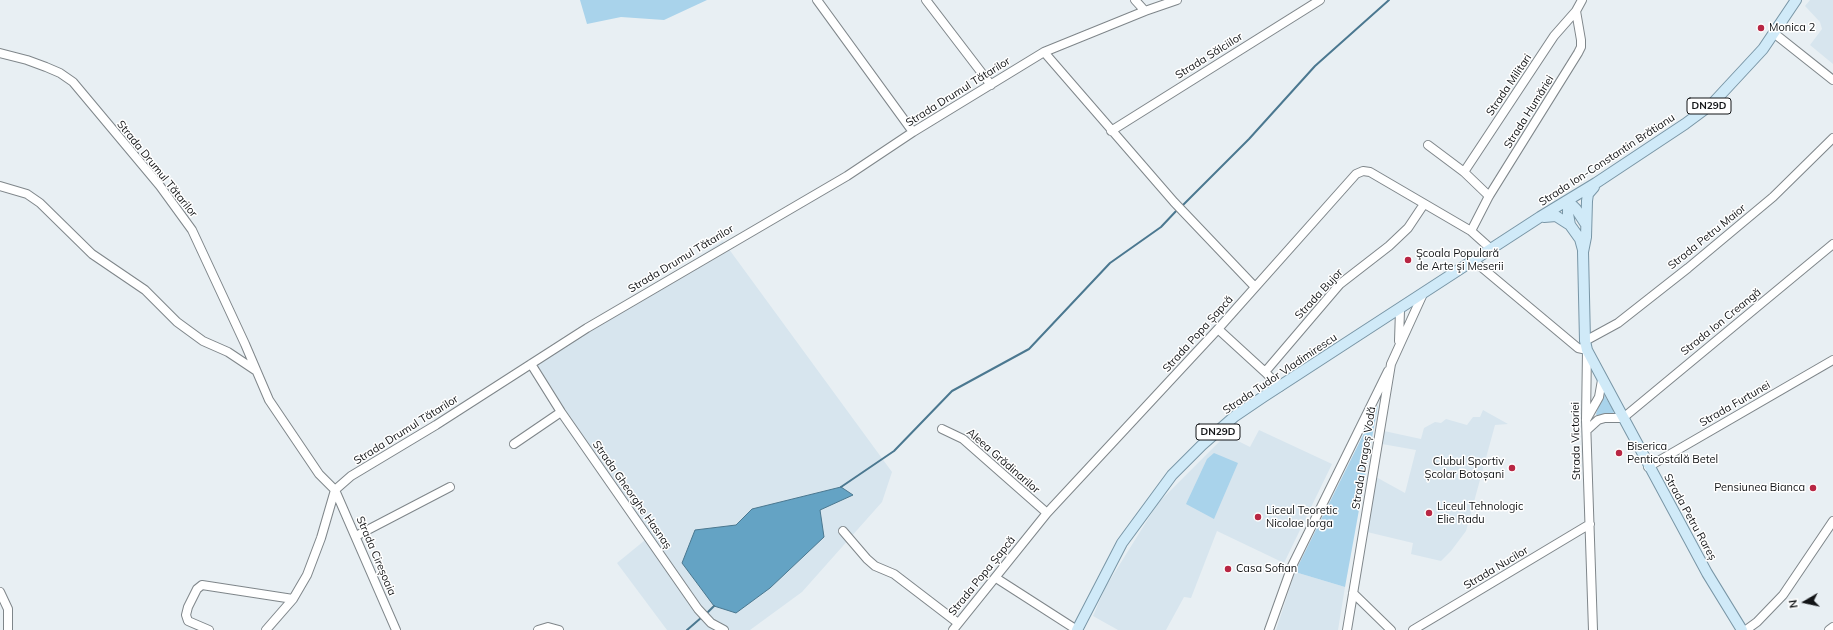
<!DOCTYPE html>
<meta charset="utf-8">
<style>
body{margin:0}
#map{position:relative;width:1833px;height:630px;overflow:hidden;background:#e8eff3;font-family:Mulish,sans-serif}
canvas{display:block}
.north{position:absolute;left:1785px;top:582px;width:40px;height:40px;-webkit-text-stroke:3px #fff;paint-order:stroke;rotate:261deg;font-size:11px;font-weight:700;line-height:16px;text-align:center;color:#121416}
.north::after{content:'';display:block;margin:auto;width:14px;height:18px;background:#121416;clip-path:polygon(50% 0,100% 100%,50% 72%,0 100%)}
</style>
<div id="map">
<canvas width="1833" height="630"></canvas>
<div class="north">N</div>
</div>
<script>
const context = document.querySelector('canvas').getContext('2d');
context.lineJoin = 'round';
function fillPath(path, color) { context.fillStyle = color; context.fill(path, 'evenodd'); }
const toPath = rows => new Path2D(rows.map(r => 'M' + r).join(''));
function strokePath(path, color, width, dash) { context.strokeStyle = color; context.lineWidth = width; context.lineCap = dash ? 'butt' : 'round'; context.setLineDash(dash || []); context.stroke(path); }
function write(font, color, halo, rows, align = 'center') {
  context.font = font + ' Mulish,sans-serif'; context.lineWidth = 3; context.setLineDash([]); context.textBaseline = 'middle'; context.strokeStyle = halo; context.fillStyle = color; for (const [text, x, y, turn = 0] of rows) {
    context.save(); context.translate(x, y); context.rotate((+turn || 0) * Math.PI / 180); context.textAlign = isNaN(turn) ? turn : align; if (halo) context.strokeText(text, 0, 0); context.fillText(text, 0, 0); context.restore();
  }
}
const built = toPath([
 [1810,0,1833,0,1833,64,1810,45,1822,29,1820,22,1805,6],
 [723,241,892,472,882,502,802,592,750,630,667,630,617,563,650,536,531,364],
 [1483,410,1508,424,1495,425,1466,531,1451,551,1441,561,1411,554,1413,543,1367,532,1376,477,1405,493,1416,450,1382,444,1384,431,1421,439,1424,428,1435,422,1441,423,1446,419,1467,425,1473,417,1480,417],
 [1259,430,1332,464,1284,563,1217,531,1191,598,1184,597,1166,630,1118,630,1093,616,1105,588,1158,503,1226,435,1250,447],
 [1295,572,1345,587,1338,630,1276,630]
]);
const green = toPath([
 [580,0,707,0,664,20,621,17,587,24],
 [1603,393,1614,411,1613,414,1597,416,1596,414],
 [1378,405,1345,587,1295,572,1302,558],
 [1214,453,1238,463,1214,519,1186,504,1207,459]
]);
const water = toPath([
 [841,487,853,495,820,510,824,537,770,588,736,613,714,606,682,563,695,530,736,525,752,509,841,487]
]);
const stream = toPath([
 [1182,206,1249,139,1315,66,1389,0],
 [841,487,894,451,952,391,1029,349,1110,263,1161,227,1178,209],
 [706,614,714,606],
 [687,630,702,617]
]);
const minor = toPath([
 [817,0,913,132],
 [926,0,991,85],
 [1135,0,1145,11],
 [1775,34,1833,80],
 [1044,52,1174,202,1255,287],
 [0,53,27,60,46,67,60,73,73,82,160,186,192,230,245,344,269,400,319,474,335,490,351,476,436,425,587,328,847,176,913,132,1044,52,1145,11,1177,0],
 [1111,131,1320,0],
 [1428,145,1464,172,1489,196],
 [1464,172,1554,36,1576,11],
 [0,186,27,194,40,203,92,254,145,290,177,322,203,341,228,352,255,370],
 [1471,231,1489,196,1578,53,1581,47,1581,40,1576,11,1582,0],
 [1474,261,1578,348,1587,350,1586,420,1593,630],
 [1218,329,1265,372],
 [1399,341,1400,310],
 [1585,341,1618,323,1688,268,1773,197,1833,138],
 [531,364,561,412,698,609,711,623,724,630],
 [1280,387,1265,372,1340,284,1389,246,1408,228,1424,204],
 [1586,420,1599,397,1602,380],
 [942,429,963,439,1047,513],
 [1587,430,1598,420,1605,418,1623,418,1833,244],
 [514,444,561,412],
 [1648,467,1833,360],
 [335,490,396,630],
 [843,531,867,559,875,566,894,574,958,623],
 [356,536,450,487],
 [996,578,1077,630],
 [0,592,8,609,8,630],
 [1353,593,1391,630],
 [209,630,188,621,186,615,188,607,197,589,202,585,293,599],
 [266,630,293,599,307,575,321,538,335,490],
 [538,630,548,627,559,630],
 [953,630,1047,513,1218,329,1356,174,1363,171,1370,172,1471,231,1491,249],
 [1269,630,1292,566,1388,371],
 [1347,630,1391,364,1422,296],
 [1413,630,1590,524],
 [1746,630,1757,622,1783,595,1833,521],
 [1829,630,1833,627]
]);
const major = toPath([
 [1594,187,1588,194,1587,201,1586,237,1583,252,1585,341,1587,350,1707,573,1742,630],
 [1568,201,1568,214,1570,225,1580,239,1583,250],
 [1568,201,1576,209,1585,223],
 [1544,217,1556,216,1570,225],
 [1077,630,1122,543,1172,475,1202,445,1235,416,1263,397,1540,217,1596,183,1685,124,1712,104,1763,49,1796,0]
]);
const markers = [
 [1761,28,4,"#b82643"],
 [1408,260,4,"#b82643"],
 [1619,453,4,"#b82643"],
 [1512,468,4,"#b82643"],
 [1813,488,4,"#b82643"],
 [1429,513,4,"#b82643"],
 [1258,517,4,"#b82643"],
 [1228,569,4,"#b82643"]
];
const shields = [
 [1709,106,44],
 [1218,432,44]
];
const shieldNames = [
 ["DN29D",1709,106],
 ["DN29D",1218,432]
];
const poiNames = [
 ["Monica 2",1769,28],
 ["Şcoala Populară",1416,254],
 ["de Arte şi Meserii",1416,267],
 ["Biserica",1627,447],
 ["Penticostală Betel",1627,460],
 ["Clubul Sportiv",1504,462,"right"],
 ["Școlar Botoșani",1504,475,"right"],
 ["Pensiunea Bianca",1805,488,"right"],
 ["Liceul Tehnologic",1437,507],
 ["Elie Radu",1437,520],
 ["Liceul Teoretic",1266,511],
 ["Nicolae Iorga",1266,524],
 ["Casa Sofian",1236,569]
];
const streetNames = [
 ["Strada Sălciilor",1209,56,-32],
 ["Strada Militari",1509,85,-56],
 ["Strada Drumul Tătarilor",958,92,-32],
 ["Strada Humăriei",1529,112,-58],
 ["Strada Ion-Constantin Brătianu",1607,160,-33],
 ["Strada Drumul Tătarilor",157,169,51],
 ["Strada Petru Maior",1707,237,-39],
 ["Strada Drumul Tătarilor",681,259,-31],
 ["Strada Bujor",1319,294,-47],
 ["Strada Ion Creangă",1721,322,-39],
 ["Strada Popa Șapcă",1198,334,-48],
 ["Strada Tudor Vladimirescu",1280,374,-34],
 ["Strada Furtunei",1735,404,-30],
 ["Strada Drumul Tătarilor",406,430,-32],
 ["Strada Victoriei",1576,441,-91],
 ["Strada Dragoș Vodă",1364,458,-81],
 ["Aleea Grădinarilor",1003,461,41],
 ["Strada Gheorghe Hasnaș",632,495,55],
 ["Strada Petru Rareș",1690,517,61],
 ["Strada Cireșoaia",376,556,67],
 ["Strada Nucilor",1496,568,-31],
 ["Strada Popa Șapcă",982,576,-51]
];
fillPath(built, '#d7e5ee');
fillPath(green, '#a9d3eb');
fillPath(water, '#64a3c4');
strokePath(water, '#4b7890', 1);
strokePath(stream, '#4b7890', 2);
strokePath(minor, '#7f868a', 10);
strokePath(major, '#7996a6', 12);
strokePath(minor, '#fff', 8);
strokePath(major, '#d0eaf8', 10);
for (const [x, y, r, color] of markers) { const dot = new Path2D(); dot.arc(x, y, r, 0, 2 * Math.PI); context.fillStyle = color; context.fill(dot); strokePath(dot, '#fff', 1.5); }
for (const [x, y, w] of shields) { const box = new Path2D(); box.roundRect(x - w / 2, y - 8, w, 16, 3); context.fillStyle = '#fff'; context.fill(box); strokePath(box, '#121416', 1); }
write('bold 10px', '#121416', null, shieldNames);
write('11px', '#121416', '#fff', poiNames, 'left');
write('11px', '#121416', '#fff', streetNames);
</script>
